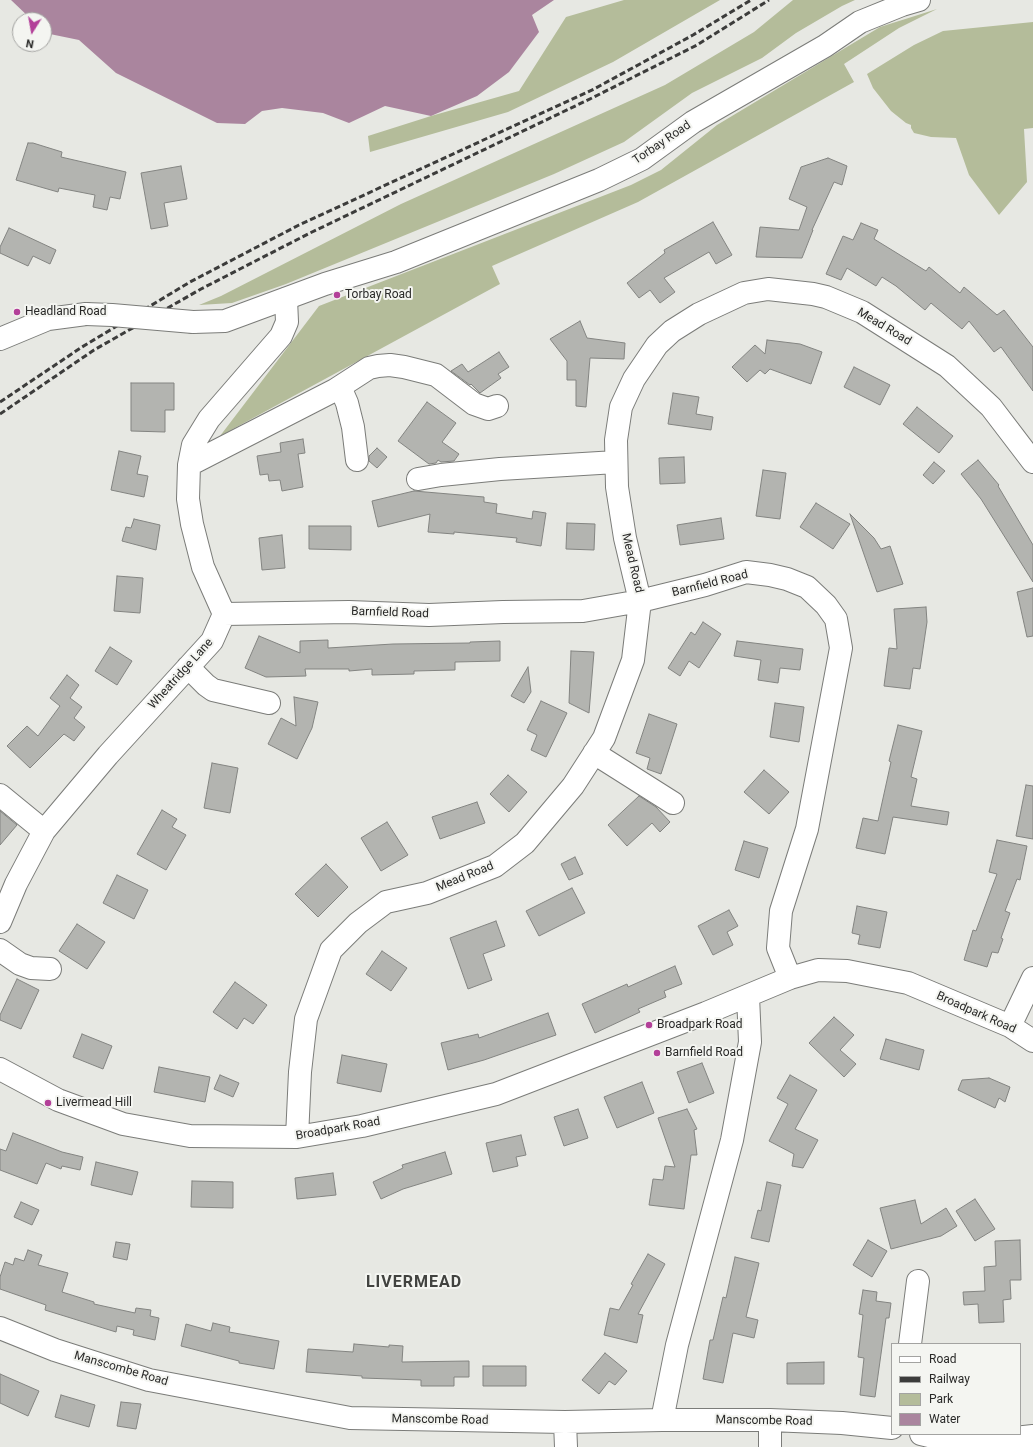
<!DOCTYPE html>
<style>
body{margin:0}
#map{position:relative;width:1033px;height:1447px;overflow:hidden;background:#e7e8e3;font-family:Roboto,sans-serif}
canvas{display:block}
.legend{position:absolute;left:891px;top:1343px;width:130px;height:92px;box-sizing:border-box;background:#f4f5f1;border:1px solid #a3a3a1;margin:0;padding:5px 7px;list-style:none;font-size:12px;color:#292928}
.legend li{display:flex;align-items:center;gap:8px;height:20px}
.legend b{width:20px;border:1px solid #a3a3a1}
.north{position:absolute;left:12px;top:12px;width:40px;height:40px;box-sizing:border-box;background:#f4f5f1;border:1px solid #a3a3a1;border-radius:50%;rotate:191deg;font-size:11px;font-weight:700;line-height:16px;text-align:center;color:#292928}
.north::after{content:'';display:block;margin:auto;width:14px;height:18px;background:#b34099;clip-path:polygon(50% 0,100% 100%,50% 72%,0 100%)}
</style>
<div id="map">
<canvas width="1033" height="1447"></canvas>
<ul class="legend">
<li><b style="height:5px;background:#fff"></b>Road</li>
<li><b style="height:5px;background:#3c3c3b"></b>Railway</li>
<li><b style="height:11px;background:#b4bc9a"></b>Park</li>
<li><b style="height:11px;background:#aa859e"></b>Water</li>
</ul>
<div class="north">N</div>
</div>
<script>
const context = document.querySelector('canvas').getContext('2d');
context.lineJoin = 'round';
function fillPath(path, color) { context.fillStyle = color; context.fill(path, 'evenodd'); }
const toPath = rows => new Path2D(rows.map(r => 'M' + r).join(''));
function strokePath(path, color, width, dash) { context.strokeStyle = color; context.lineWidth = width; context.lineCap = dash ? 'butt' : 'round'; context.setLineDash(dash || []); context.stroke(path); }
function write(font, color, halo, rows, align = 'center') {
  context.font = font + ' Roboto,sans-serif'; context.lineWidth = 4; context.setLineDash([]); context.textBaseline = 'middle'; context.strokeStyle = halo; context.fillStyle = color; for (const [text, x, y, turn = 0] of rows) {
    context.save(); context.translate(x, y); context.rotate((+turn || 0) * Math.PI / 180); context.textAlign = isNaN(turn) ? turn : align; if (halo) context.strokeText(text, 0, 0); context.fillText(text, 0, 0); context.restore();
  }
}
const green = toPath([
 [624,0,720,0,613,62,508,112,370,152,368,136,431,116,519,91,566,17],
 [793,0,855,0,842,6,796,33,762,58,692,93,624,142,554,174,286,284,232,303,199,305,221,296,401,204,665,85,754,32],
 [937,9,899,28,844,64,854,82,638,202,492,266,500,284,220,436,319,306,631,185,661,170,717,125,880,27],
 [1033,22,1033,128,1024,129,1027,182,999,215,969,175,956,138,931,137,914,133,911,128,911,125,906,123,891,111,873,88,867,74,914,45,943,31]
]);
const water = toPath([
 [11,0,554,0,532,15,539,32,509,72,477,96,431,116,385,106,349,123,323,113,282,108,262,111,245,124,217,123,116,73,79,40,45,33,44,20,32,20]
]);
const building = toPath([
 [28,143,33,143,62,152,61,157,126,172,120,199,110,197,107,210,93,207,95,195,59,188,58,192,16,180,28,143],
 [828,158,847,166,842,185,834,182,812,230,813,230,802,258,756,257,760,227,799,230,807,207,789,199,801,167,828,158],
 [181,166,187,199,164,203,168,226,151,229,141,173,181,166],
 [713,222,732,255,716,264,709,252,664,278,675,292,660,303,650,290,639,298,627,283,665,253,664,250,713,222],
 [861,223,878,230,874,239,926,271,929,267,960,293,964,287,997,315,1004,310,1033,347,1033,391,1001,347,994,352,969,321,962,329,931,303,925,310,896,286,882,277,876,286,847,268,841,280,826,274,843,236,853,240,861,223],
 [9,228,56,250,50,264,33,256,28,266,0,253,0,247,9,228],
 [580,321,587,338,625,343,624,359,590,358,586,407,576,406,576,380,567,380,567,361,550,339,580,321],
 [767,340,800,344,822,352,811,384,770,369,765,374,760,370,747,382,732,367,755,345,765,354,767,340],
 [499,352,509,367,498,374,501,378,480,393,471,384,470,385,451,371,462,364,468,372,499,352],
 [854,367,890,385,880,405,844,387,854,367],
 [131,383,174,383,174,410,165,410,165,432,131,431,131,383],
 [673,393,699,397,696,414,713,417,711,430,668,424,673,393],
 [427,402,456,423,442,442,459,454,454,461,441,462,438,460,436,463,429,464,398,441,427,402],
 [917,407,953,436,939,453,903,424,917,407],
 [303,439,305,453,298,454,303,487,282,491,280,480,269,481,268,474,260,475,257,456,281,452,280,443,303,439],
 [377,448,387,457,377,468,369,461,369,456,377,448],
 [119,451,141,456,137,474,148,476,144,497,111,490,119,451],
 [684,457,685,483,660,484,659,458,684,457],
 [978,460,999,485,998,486,1033,545,1033,582,981,499,961,474,978,460],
 [934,462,945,471,933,484,923,475,934,462],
 [763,470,786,473,780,519,756,516,763,470],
 [414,491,484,497,484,502,497,504,496,513,532,519,533,511,546,513,541,546,516,542,517,538,454,532,454,534,428,532,430,514,378,527,372,501,414,491],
 [816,503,850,524,833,549,800,527,816,503],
 [850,514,874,538,881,549,890,546,903,584,877,592,850,514],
 [721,518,724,539,680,545,677,525,721,518],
 [134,519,160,525,156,550,122,541,126,527,131,528,134,519],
 [567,523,595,524,594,550,566,549,567,523],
 [309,526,351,526,351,550,309,549,309,526],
 [282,535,285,568,262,570,259,538,282,535],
 [117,576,143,578,140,613,114,611,117,576],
 [1033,588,1033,636,1027,637,1017,592,1033,588],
 [926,607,927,622,920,669,913,668,910,689,884,686,889,648,897,649,894,609,926,607],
 [703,622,721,634,699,668,689,661,680,676,668,668,691,632,695,635,703,622],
 [259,636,300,653,300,641,328,640,328,648,393,644,470,643,470,642,500,641,500,661,455,662,455,670,414,671,414,674,372,675,372,669,349,671,349,669,305,669,306,676,266,677,245,668,259,636],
 [737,641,803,649,800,670,780,668,778,683,758,680,761,660,734,656,737,641],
 [110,647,132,661,117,685,95,671,110,647],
 [571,651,594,652,589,713,569,703,571,651],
 [528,667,531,692,524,703,511,696,528,667],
 [67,675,79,685,70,698,82,707,74,718,85,727,74,741,64,734,30,768,7,746,27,726,38,736,60,706,50,698,67,675],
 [294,697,318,702,312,728,297,759,268,744,281,718,296,726,294,697],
 [541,701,567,713,546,757,531,750,537,735,527,730,541,701],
 [775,703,804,707,799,742,770,737,775,703],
 [649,714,677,724,661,774,647,769,650,758,636,753,649,714],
 [898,725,922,731,911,777,917,779,911,806,949,812,947,825,893,817,885,854,856,848,863,818,878,821,891,762,889,761,898,725],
 [212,763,238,768,230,813,204,808,212,763],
 [764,770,789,792,769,814,744,792,764,770],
 [508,775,527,792,509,812,490,794,508,775],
 [1026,785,1033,786,1033,839,1016,836,1026,785],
 [639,796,656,807,670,822,660,832,652,823,627,846,608,825,639,796],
 [477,802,485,823,440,839,432,817,477,802],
 [162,810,177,819,172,827,186,835,166,870,137,854,162,810],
 [0,811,17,825,0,845,0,811],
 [387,822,408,855,381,871,361,838,387,822],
 [997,840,1027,846,1020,880,1017,879,1005,911,1010,913,1001,938,1003,939,998,953,992,952,987,967,964,960,973,930,976,931,997,874,989,872,997,840],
 [744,841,768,848,759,878,735,870,744,841],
 [575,857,583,874,569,880,561,864,575,857],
 [326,864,348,887,318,917,295,894,326,864],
 [117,875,148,890,134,919,103,903,117,875],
 [572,888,585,913,539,936,526,911,572,888],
 [857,906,887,912,880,948,858,944,860,935,852,933,857,906],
 [729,910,738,926,727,932,733,945,713,955,698,926,729,910],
 [496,921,505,946,483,954,492,980,468,989,450,938,496,921],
 [77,924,105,942,87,969,59,951,77,924],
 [382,951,407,968,391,991,366,974,382,951],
 [675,966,682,984,664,991,666,997,638,1009,640,1012,595,1033,582,1004,627,984,628,987,675,966],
 [17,979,39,990,21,1029,0,1020,0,1015,17,979],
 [235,982,267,1005,253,1024,244,1018,237,1029,213,1012,235,982],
 [548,1013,556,1035,484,1060,448,1070,441,1043,478,1034,479,1038,548,1013],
 [834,1017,854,1035,840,1050,856,1064,844,1077,809,1043,834,1017],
 [82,1034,112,1046,103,1069,73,1057,82,1034],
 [886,1039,924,1050,919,1070,880,1059,886,1039],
 [342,1055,387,1064,381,1092,337,1083,342,1055],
 [702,1063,714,1093,689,1103,677,1072,702,1063],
 [159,1067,210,1077,205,1102,154,1092,159,1067],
 [220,1075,239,1083,233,1097,214,1089,220,1075],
 [790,1075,817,1090,795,1129,818,1140,803,1168,792,1166,794,1154,769,1141,788,1104,777,1098,790,1075],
 [989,1078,1010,1087,1005,1102,999,1098,995,1108,958,1090,962,1080,989,1078],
 [642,1082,654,1113,617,1128,604,1097,642,1082],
 [578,1109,588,1138,564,1146,554,1117,578,1109],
 [687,1109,697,1129,694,1130,697,1155,691,1155,684,1209,649,1205,653,1179,663,1180,665,1166,675,1167,658,1118,687,1109],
 [13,1133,62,1152,83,1157,80,1170,62,1166,61,1169,46,1163,37,1184,0,1170,0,1149,6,1151,13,1133],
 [521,1135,526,1155,516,1157,518,1166,493,1172,486,1143,521,1135],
 [445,1152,452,1174,403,1189,381,1199,373,1182,403,1168,402,1165,445,1152],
 [96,1162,138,1172,132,1195,91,1185,96,1162],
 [333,1173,336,1195,297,1199,295,1178,333,1173],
 [192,1181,233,1182,233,1208,191,1207,192,1181],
 [767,1182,781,1185,769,1242,751,1238,758,1210,761,1211,767,1182],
 [975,1199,995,1229,975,1241,956,1211,975,1199],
 [915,1200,921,1224,946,1208,957,1226,941,1236,891,1249,880,1208,915,1200],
 [21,1202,39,1210,32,1225,14,1217,21,1202],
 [868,1240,887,1251,872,1277,853,1265,868,1240],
 [1020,1240,1021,1280,1010,1280,1011,1299,1003,1300,1004,1322,979,1323,978,1304,964,1305,963,1292,985,1291,984,1267,996,1266,995,1241,1020,1240],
 [116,1242,130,1244,127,1260,113,1257,116,1242],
 [28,1250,42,1255,38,1265,68,1273,62,1292,94,1302,94,1304,135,1313,136,1308,151,1310,150,1316,159,1318,155,1340,133,1335,134,1330,117,1326,116,1332,45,1310,46,1305,0,1289,0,1277,5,1262,13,1265,15,1258,24,1261,28,1250],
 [648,1254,665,1264,638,1314,643,1315,637,1343,604,1335,610,1308,619,1310,633,1285,631,1284,648,1254],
 [735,1257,759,1263,746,1317,758,1320,754,1338,733,1333,723,1383,703,1379,710,1340,713,1340,723,1297,726,1298,735,1257],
 [863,1290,877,1292,876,1301,891,1303,889,1318,886,1318,875,1397,860,1395,864,1358,858,1357,863,1315,859,1314,863,1290],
 [213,1323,230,1327,229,1332,279,1341,274,1369,239,1363,239,1361,181,1346,186,1324,211,1331,213,1323],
 [354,1344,389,1347,389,1345,403,1346,402,1362,469,1361,469,1377,454,1377,454,1386,421,1386,421,1380,362,1378,362,1376,306,1372,308,1349,353,1352,354,1344],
 [605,1353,627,1371,615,1385,609,1381,599,1394,582,1380,605,1353],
 [824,1362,824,1384,787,1384,787,1363,824,1362],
 [483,1366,526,1366,526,1386,483,1386,483,1366],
 [0,1374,39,1391,28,1416,0,1403,0,1374],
 [61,1395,95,1405,89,1427,55,1417,61,1395],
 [121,1402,141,1404,136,1429,117,1426,121,1402]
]);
const minor = toPath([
 [340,387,347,403,353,427,357,460],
 [189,465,335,390,369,368,378,366,390,365,404,367,436,375,474,404,488,409,497,406],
 [418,479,441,475,500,469,616,462],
 [224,614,349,612,429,615,503,612,583,611,640,601,705,585,746,572,770,575,787,579,807,587,826,605,836,619,841,648,807,829,781,911,778,948,790,978],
 [188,667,206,685,213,690,269,703],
 [594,753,673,803],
 [0,795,44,831],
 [0,922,16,884,44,831,108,755,212,641,224,614,203,567,192,524,188,499,189,465,193,445,209,419,281,336,287,322,286,299],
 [0,950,20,964,31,968,50,969],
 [1010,1026,1033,978],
 [0,1069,58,1100,123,1124,190,1136,297,1137,362,1126,496,1094,706,1013,790,978,818,970,847,971,908,983,1010,1026,1033,1041],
 [297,1137,300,1072,306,1019,331,950,358,923,386,902,427,893,495,866,525,843,573,786,604,738,633,660,640,601,625,538,617,487,616,440,621,407,634,379,657,345,672,331,699,314,744,293,768,289,813,294,826,297,862,312,947,366,991,407,1033,462],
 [0,1328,55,1350,149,1380,350,1418,565,1422,662,1420,770,1420,842,1423,892,1428],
 [910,1344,918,1281],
 [662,1420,677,1345,732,1140,750,1042,748,996],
 [770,1420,770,1447],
 [565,1422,566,1447],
 [921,1434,941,1439,969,1443,1033,1436]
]);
const major = toPath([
 [193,322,225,321,325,284,396,262,599,180,642,159,693,122,825,46,860,22,902,5,919,0],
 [0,339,48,319,86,314]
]);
const rail = toPath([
 [0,402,82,347,190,282,299,225,594,89,693,35,751,0],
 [0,414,94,350,201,289,310,233,594,97,697,45,769,0]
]);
const majorBridge = toPath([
 [86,314,112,315,193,322]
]);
const markers = [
 [337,295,4,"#b34099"],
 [17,312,4,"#b34099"],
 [649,1025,4,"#b34099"],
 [657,1053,4,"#b34099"],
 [48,1103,4,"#b34099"]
];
const streetNames = [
 ["Torbay Road",662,143,-34],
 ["Mead Road",884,327,31],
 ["Mead Road",632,563,77],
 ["Barnfield Road",710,584,-14],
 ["Barnfield Road",390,613,2],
 ["Wheatridge Lane",181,674,-48],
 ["Mead Road",465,877,-22],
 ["Broadpark Road",976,1013,24],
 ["Broadpark Road",338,1129,-10],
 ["Manscombe Road",121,1369,16],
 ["Manscombe Road",440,1420,1],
 ["Manscombe Road",764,1421,1]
];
const poiNames = [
 ["Torbay Road",345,295],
 ["Headland Road",25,312],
 ["Broadpark Road",657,1025],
 ["Barnfield Road",665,1053],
 ["Livermead Hill",56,1103]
];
const districtNames = [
 ["LIVERMEAD",414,1283]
];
fillPath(green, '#b4bc9a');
fillPath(water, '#aa859e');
fillPath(building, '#b3b4b0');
strokePath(building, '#838481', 1);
strokePath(minor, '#7b7c79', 24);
strokePath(major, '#7b7c79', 24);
strokePath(minor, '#fff', 22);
strokePath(major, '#fff', 22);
strokePath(rail, '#3c3c3b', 3, [6, 3]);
strokePath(majorBridge, '#7b7c79', 24, []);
strokePath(majorBridge, '#fff', 22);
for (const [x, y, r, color] of markers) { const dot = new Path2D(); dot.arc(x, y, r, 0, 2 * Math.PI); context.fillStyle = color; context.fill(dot); strokePath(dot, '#f4f5f1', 1.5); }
write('12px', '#292928', '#f4f5f1', streetNames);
write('12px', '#292928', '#f4f5f1', poiNames, 'left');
context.letterSpacing = '1px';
write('bold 16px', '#424340', '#f4f5f1', districtNames);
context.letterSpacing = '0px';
</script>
